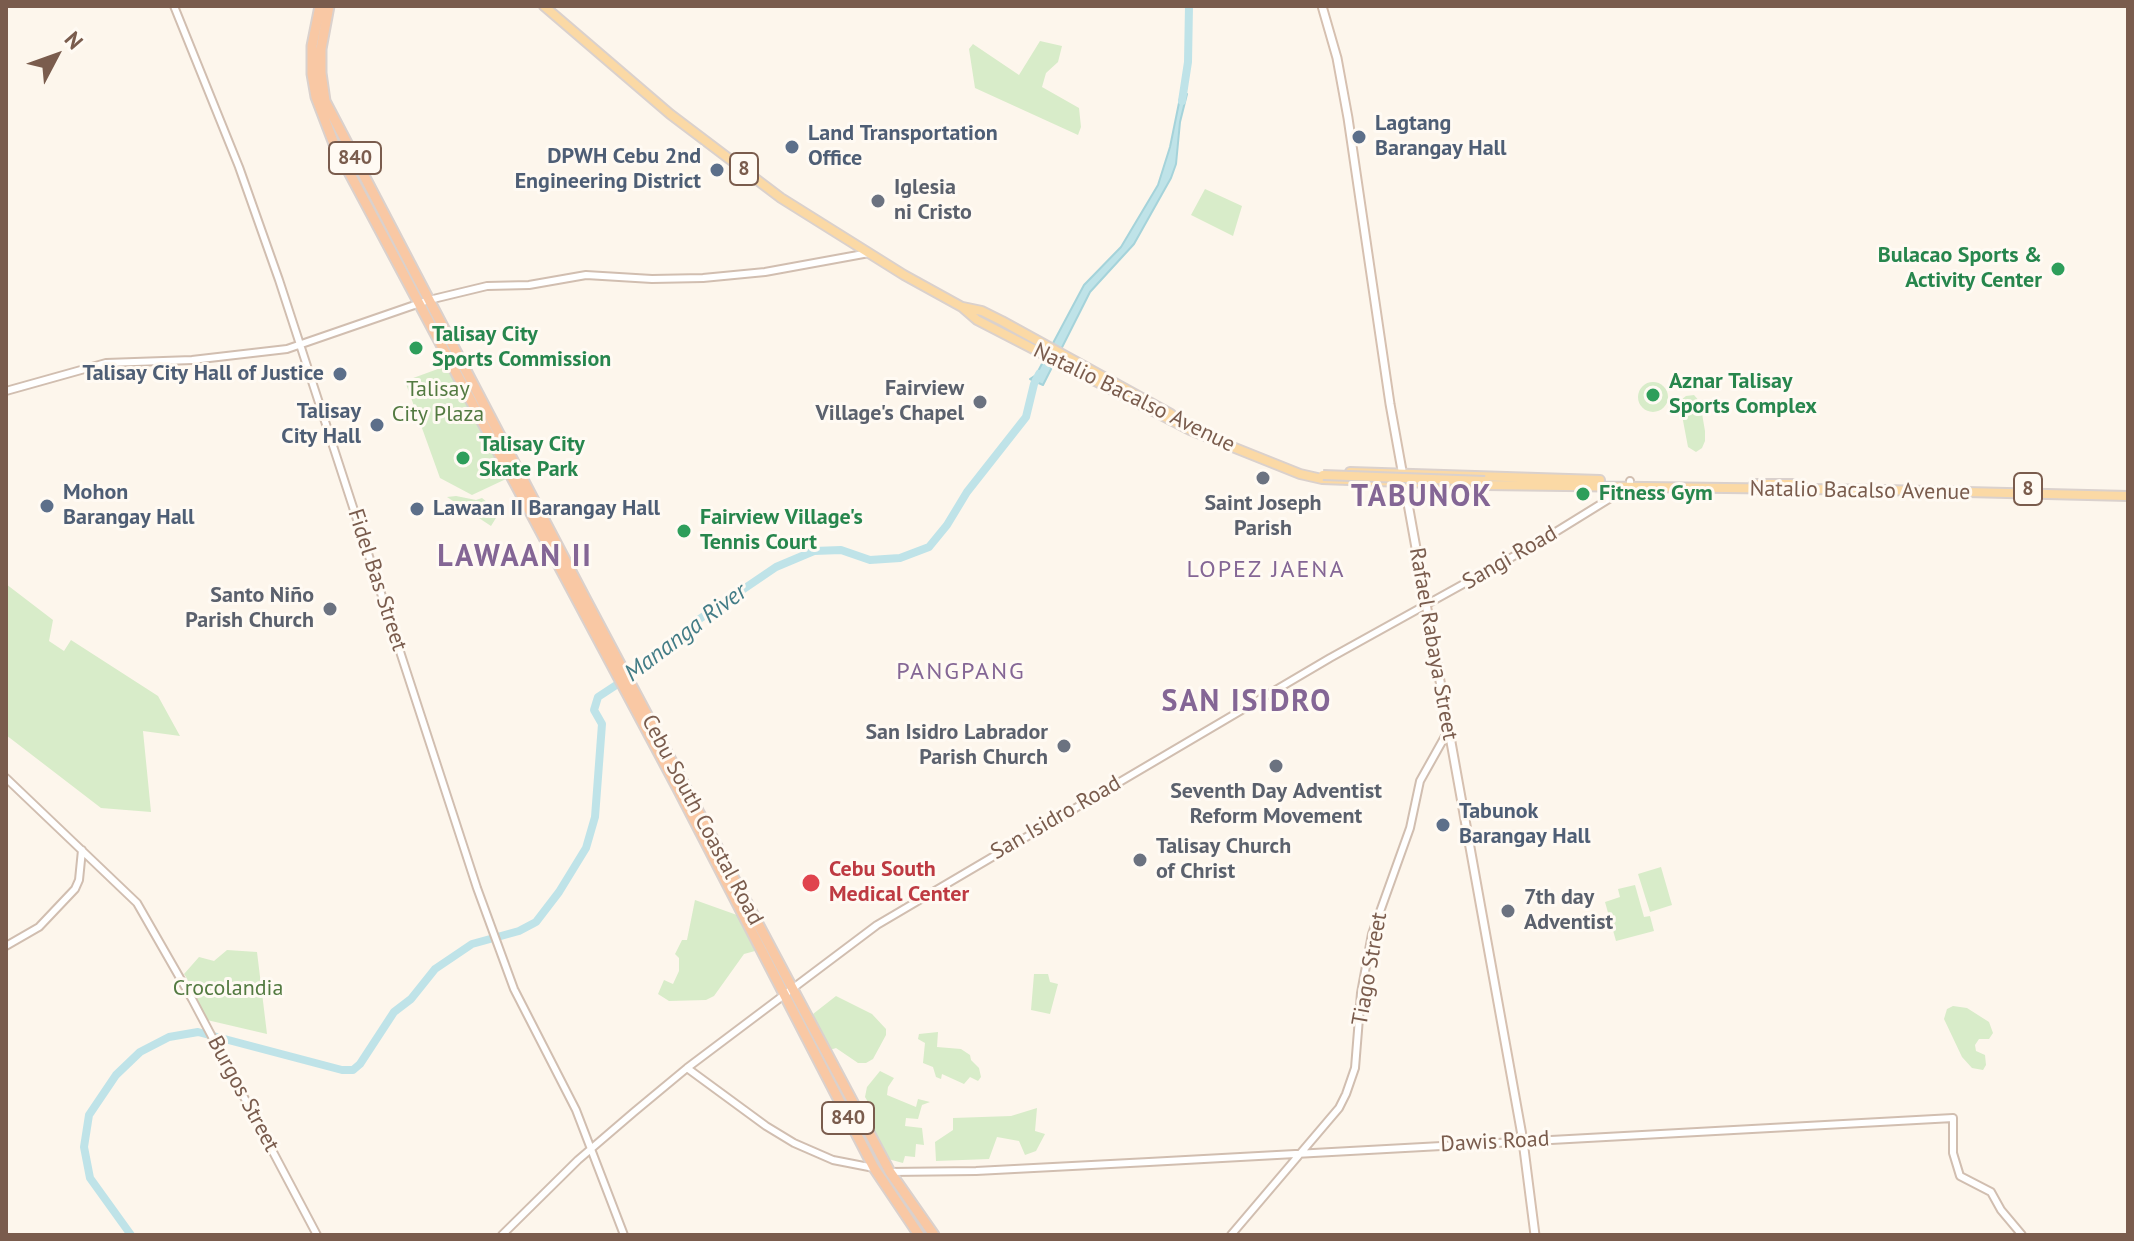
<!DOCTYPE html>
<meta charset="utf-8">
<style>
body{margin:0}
#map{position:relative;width:2134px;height:1241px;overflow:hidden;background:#fdf6ec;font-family:"PT Sans",sans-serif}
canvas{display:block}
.frame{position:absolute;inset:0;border:8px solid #7a5c4d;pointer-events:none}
.north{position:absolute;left:16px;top:16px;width:80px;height:80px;-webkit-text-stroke:6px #fffaf3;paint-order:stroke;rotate:49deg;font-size:22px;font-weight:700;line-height:32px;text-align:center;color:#7a5c4d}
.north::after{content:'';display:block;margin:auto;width:28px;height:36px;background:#7a5c4d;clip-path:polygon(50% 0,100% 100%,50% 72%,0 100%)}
</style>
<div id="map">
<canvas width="2134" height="1241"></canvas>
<div class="frame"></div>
<div class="north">N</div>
</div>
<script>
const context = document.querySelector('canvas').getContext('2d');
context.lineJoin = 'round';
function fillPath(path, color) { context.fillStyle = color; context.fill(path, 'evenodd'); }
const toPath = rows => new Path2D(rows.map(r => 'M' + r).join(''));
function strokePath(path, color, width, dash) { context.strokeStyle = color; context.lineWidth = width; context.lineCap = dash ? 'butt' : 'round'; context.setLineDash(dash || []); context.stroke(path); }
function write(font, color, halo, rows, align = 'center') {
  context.font = font + ' "PT Sans",sans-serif'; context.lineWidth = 6; context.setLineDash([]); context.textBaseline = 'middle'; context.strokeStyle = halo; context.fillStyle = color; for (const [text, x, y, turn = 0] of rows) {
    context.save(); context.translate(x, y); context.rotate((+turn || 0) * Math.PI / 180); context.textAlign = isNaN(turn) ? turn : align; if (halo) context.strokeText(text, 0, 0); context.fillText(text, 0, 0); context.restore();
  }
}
const green = toPath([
 [1040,41,1062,46,1058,62,1046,73,1042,87,1079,108,1081,127,1078,135,975,88,969,49,973,44,1019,75],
 [1205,189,1242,206,1233,236,1191,215],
 [446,366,506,479,472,495,440,478,405,381],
 '1638 397a15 15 0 1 1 30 0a15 15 0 1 1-30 0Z',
 [1694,395,1700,402,1705,431,1705,441,1702,448,1696,452,1688,447,1681,410,1681,400,1686,396],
 [456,496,476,500,482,498,494,508,504,505,491,526,447,497],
 [6,584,53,620,49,641,64,651,71,640,158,696,180,736,143,731,151,812,101,808,6,735],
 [1661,867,1672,905,1650,912,1638,874],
 [1635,885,1644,917,1650,916,1654,931,1616,941,1605,902,1620,897,1618,889],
 [695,900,737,915,755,951,744,954,714,996,706,1000,669,1001,658,994,664,980,673,984,679,971,679,958,675,954,682,940,687,940],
 [227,950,257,952,267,1034,207,1020,186,977,184,974,199,957,214,961],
 [1034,974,1048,974,1050,982,1058,984,1050,1014,1031,1010],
 [836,996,872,1014,886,1029,886,1035,873,1059,866,1063,858,1063,836,1048,830,1050,819,1029,813,1014],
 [1953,1006,1967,1008,1989,1022,1993,1033,1989,1039,1979,1039,1975,1045,1976,1051,1985,1055,1986,1065,1983,1070,1972,1068,1962,1057,1944,1019,1947,1009],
 [938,1032,937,1047,961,1049,970,1055,971,1060,979,1068,981,1077,978,1081,970,1077,964,1084,942,1074,941,1079,936,1077,933,1067,923,1063,925,1043,918,1039,919,1034],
 [880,1071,894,1078,888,1087,887,1095,916,1107,918,1099,930,1102,922,1105,918,1119,906,1118,905,1126,922,1128,924,1145,916,1144,915,1157,905,1156,903,1163,888,1159,867,1124,869,1115,875,1109,871,1107,865,1097,867,1087],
 [1037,1108,1035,1131,1045,1134,1036,1151,1025,1155,1019,1141,997,1137,989,1159,936,1161,935,1142,953,1130,953,1118,1011,1116]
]);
const water = toPath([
 [1181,93,1187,94,1180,122,1176,164,1171,178,1134,244,1090,292,1043,385,1030,379,1036,375,1084,285,1121,247,1158,185,1170,147,1181,93]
]);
const river = toPath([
 [1182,101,1188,62,1189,6],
 [131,1235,90,1178,84,1147,89,1115,116,1075,140,1052,169,1037,198,1032,342,1070,353,1070,360,1064,394,1012,411,999,435,969,472,944,519,931,536,922,559,892,586,848,595,817,602,724,594,710,598,697,668,651,698,620,776,567,814,551,841,550,870,560,900,558,929,547,947,525,967,492,1026,417,1034,384,1039,374]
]);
const tertiary = toPath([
 [174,6,239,167,279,280,477,888,514,989,576,1110,624,1235],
 [6,391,106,363,192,360,287,349,429,300,487,286,529,285,586,275,652,279,703,278,765,272,869,253],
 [6,778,137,903,192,999,317,1235],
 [6,946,39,927,75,889,79,880,82,850],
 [687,1068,766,1126,794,1143,833,1160,874,1168],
 [890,1172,976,1171,1149,1162,1953,1118,1953,1153,1960,1176,1991,1192,2001,1210,2022,1235],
 [502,1235,578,1160,634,1112,687,1068,877,925,1330,658,1541,541,1630,486,1630,481],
 [1231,1235,1339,1108,1346,1094,1355,1068,1361,993,1372,934,1410,828,1420,781,1448,731]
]);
const secondary = toPath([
 [1322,6,1337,58,1348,118,1390,404,1523,1141,1535,1235]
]);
const primary = toPath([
 [544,6,670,114,781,198,904,275,962,307,977,320,1190,430,1300,474,1322,479,1485,485,1886,490,2128,496],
 [963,307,982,311,1002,321,1171,414],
 [1350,472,1600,480],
 [1754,484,1796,484]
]);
const trunk = toPath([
 [320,6,312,46,312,74,316,97,334,144,678,789,874,1168,919,1235],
 [329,6,321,49,321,73,325,101,586,600,890,1172,934,1235]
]);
const primaryBridge = toPath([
 [1323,475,1485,481]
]);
const markers = [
 [1359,137,8,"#5c6f8a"],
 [792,147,8,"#5c6f8a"],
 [717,170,8,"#5c6f8a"],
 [878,201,8,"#6b7280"],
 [2058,269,8,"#2e9e5b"],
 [416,348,8,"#2e9e5b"],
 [340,374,8,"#5c6f8a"],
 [1653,395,8,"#2e9e5b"],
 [980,402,8,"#6b7280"],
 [377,425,8,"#5c6f8a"],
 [463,458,8,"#2e9e5b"],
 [1263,478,8,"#6b7280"],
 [1583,494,8,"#2e9e5b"],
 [47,506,8,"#5c6f8a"],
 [417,509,8,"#5c6f8a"],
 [684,531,8,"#2e9e5b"],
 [330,609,8,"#6b7280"],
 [1064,746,8,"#6b7280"],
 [1276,766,8,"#6b7280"],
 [1443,825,8,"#5c6f8a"],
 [1140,860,8,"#6b7280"],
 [811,883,10,"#e0444e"],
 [1508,911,8,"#6b7280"]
];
const shields = [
 [355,158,52],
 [744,169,28],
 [2028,489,28],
 [848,1118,52]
];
const shieldNames = [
 ["840",355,158],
 ["8",744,169],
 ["8",2028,489],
 ["840",848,1118]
];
const serviceNames = [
 ["Lagtang",1375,124],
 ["Barangay Hall",1375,149],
 ["Land Transportation",808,134],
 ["Office",808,159],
 ["DPWH Cebu 2nd",701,157,"right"],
 ["Engineering District",701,182,"right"],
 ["Talisay City Hall of Justice",324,374,"right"],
 ["Talisay",361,412,"right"],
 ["City Hall",361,437,"right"],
 ["Mohon",63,493],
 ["Barangay Hall",63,518],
 ["Lawaan II Barangay Hall",433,509],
 ["Tabunok",1459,812],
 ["Barangay Hall",1459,837]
];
const worshipNames = [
 ["Iglesia",894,188],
 ["ni Cristo",894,213],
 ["Fairview",964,389,"right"],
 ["Village's Chapel",964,414,"right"],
 ["Saint Joseph",1263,504,"center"],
 ["Parish",1263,529,"center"],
 ["Santo Niño",314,596,"right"],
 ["Parish Church",314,621,"right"],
 ["San Isidro Labrador",1048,733,"right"],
 ["Parish Church",1048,758,"right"],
 ["Seventh Day Adventist",1276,792,"center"],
 ["Reform Movement",1276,817,"center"],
 ["Talisay Church",1156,847],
 ["of Christ",1156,872],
 ["7th day",1524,898],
 ["Adventist",1524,923]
];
const leisureNames = [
 ["Bulacao Sports &",2042,256,"right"],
 ["Activity Center",2042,281,"right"],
 ["Talisay City",432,335],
 ["Sports Commission",432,360],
 ["Aznar Talisay",1669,382],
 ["Sports Complex",1669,407],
 ["Talisay City",479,445],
 ["Skate Park",479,470],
 ["Fitness Gym",1599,494],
 ["Fairview Village's",700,518],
 ["Tennis Court",700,543]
];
const parkNames = [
 ["Talisay",438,390],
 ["City Plaza",438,415],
 ["Crocolandia",228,989]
];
const streetNames = [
 ["Natalio Bacalso Avenue",1134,398,26],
 ["Natalio Bacalso Avenue",1860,491,1],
 ["Sangi Road",1510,558,-30],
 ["Fidel Bas Street",377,580,72],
 ["Rafael Rabaya Street",1433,644,80],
 ["San Isidro Road",1056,818,-30],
 ["Cebu South Coastal Road",702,820,62],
 ["Tiago Street",1370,969,-80],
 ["Burgos Street",243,1094,62],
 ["Dawis Road",1495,1142,-3]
];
const healthNames = [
 ["Cebu South",829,870],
 ["Medical Center",829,895]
];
const neighbourhoodNames = [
 ["LOPEZ JAENA",1266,570],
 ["PANGPANG",961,672]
];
const waterNames = [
 ["Mananga River",686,633,-37]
];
const districtNames = [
 ["TABUNOK",1422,497],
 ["LAWAAN II",515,557],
 ["SAN ISIDRO",1247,702]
];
fillPath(green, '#d8ecc9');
fillPath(water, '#bfe3e8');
strokePath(water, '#a5d3da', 2);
strokePath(river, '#bfe3e8', 8);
strokePath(tertiary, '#d1beb0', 10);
strokePath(secondary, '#d6c0b0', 11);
strokePath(primary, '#dad1cd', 12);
strokePath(trunk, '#dad1cd', 13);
strokePath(tertiary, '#fff', 6);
strokePath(secondary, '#fff', 7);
strokePath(primary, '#fbd9a5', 8);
strokePath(trunk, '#f9c8a4', 9);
strokePath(primaryBridge, '#dad1cd', 12, []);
strokePath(primaryBridge, '#fbd9a5', 8);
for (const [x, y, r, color] of markers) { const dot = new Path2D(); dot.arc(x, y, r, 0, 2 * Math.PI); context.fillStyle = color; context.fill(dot); strokePath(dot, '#fffaf3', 3); }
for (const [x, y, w] of shields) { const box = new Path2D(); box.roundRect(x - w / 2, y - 16, w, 32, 6); context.fillStyle = '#fffaf3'; context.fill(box); strokePath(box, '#7a5c4d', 2); }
write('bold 20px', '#7a5c4d', null, shieldNames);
write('bold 22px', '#4e5e75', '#fffaf3', serviceNames, 'left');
write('bold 22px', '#5b616d', '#fffaf3', worshipNames, 'left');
write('bold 22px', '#27864d', '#fffaf3', leisureNames, 'left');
write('22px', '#537a41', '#fffaf3', parkNames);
write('22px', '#7a5c4d', '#fffaf3', streetNames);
write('bold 22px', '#be3a42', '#fffaf3', healthNames, 'left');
context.letterSpacing = '2px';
write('24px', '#846695', '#fffaf3', neighbourhoodNames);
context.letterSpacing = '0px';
write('italic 24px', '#437c86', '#fffaf3', waterNames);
context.letterSpacing = '2px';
write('bold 30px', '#846695', '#fffaf3', districtNames);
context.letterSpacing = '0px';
</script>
